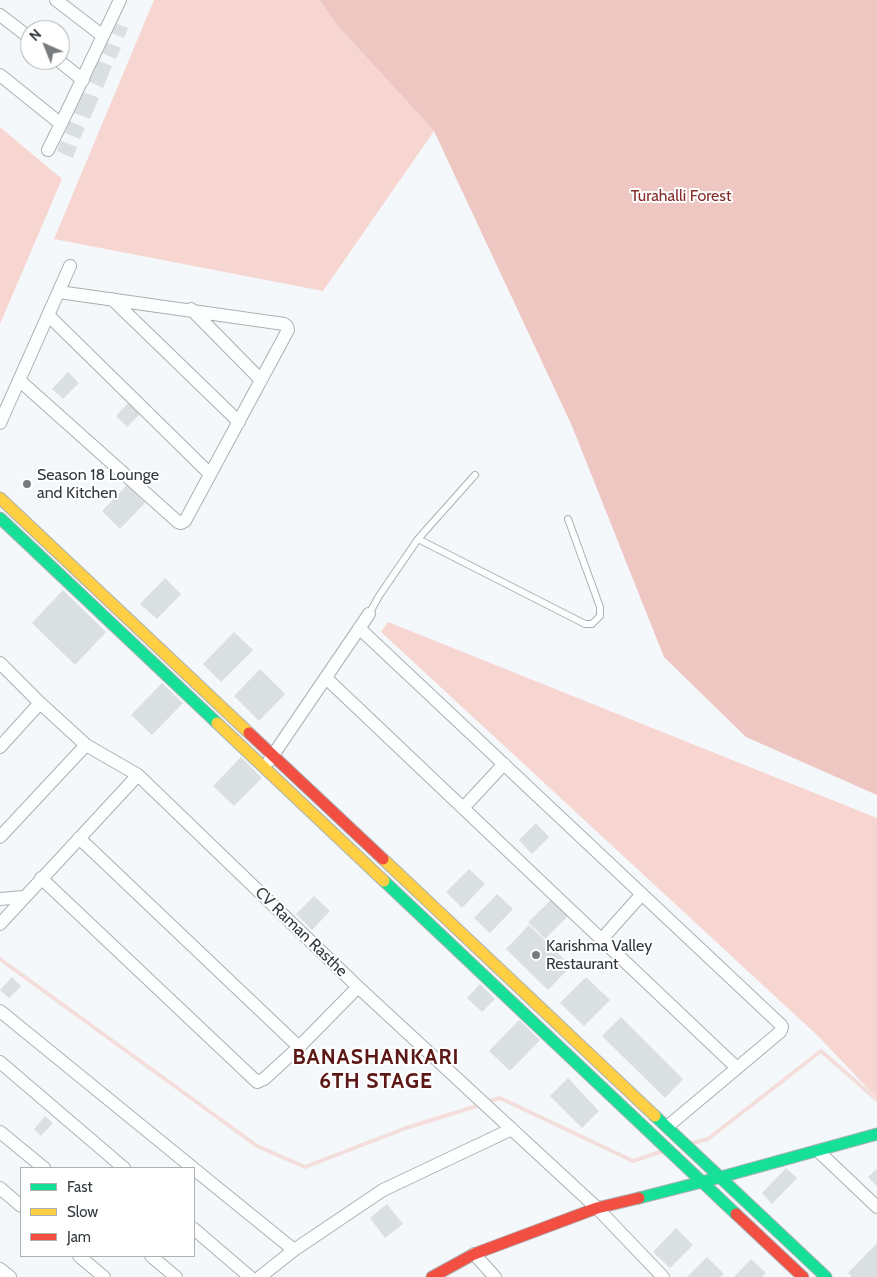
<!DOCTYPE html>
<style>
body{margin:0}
#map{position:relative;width:877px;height:1277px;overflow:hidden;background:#f4f8fa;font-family:Cabin,sans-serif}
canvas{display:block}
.legend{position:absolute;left:20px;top:1167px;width:175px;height:90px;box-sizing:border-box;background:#fff;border:1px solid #adb0b2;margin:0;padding:6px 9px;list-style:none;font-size:15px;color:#333a3e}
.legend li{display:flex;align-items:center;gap:10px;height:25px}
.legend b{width:25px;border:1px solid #adb0b2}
.north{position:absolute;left:20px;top:20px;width:50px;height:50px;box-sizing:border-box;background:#fff;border:1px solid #adb0b2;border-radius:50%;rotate:316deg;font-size:14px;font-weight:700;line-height:20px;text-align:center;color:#333a3e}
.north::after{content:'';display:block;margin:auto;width:18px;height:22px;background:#777c80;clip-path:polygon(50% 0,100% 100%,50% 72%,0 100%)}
</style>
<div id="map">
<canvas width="877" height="1277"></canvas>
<ul class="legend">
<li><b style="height:6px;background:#16e098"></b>Fast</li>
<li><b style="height:6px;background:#ffcf43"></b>Slow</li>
<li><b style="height:6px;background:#f24e42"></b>Jam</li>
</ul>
<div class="north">N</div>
</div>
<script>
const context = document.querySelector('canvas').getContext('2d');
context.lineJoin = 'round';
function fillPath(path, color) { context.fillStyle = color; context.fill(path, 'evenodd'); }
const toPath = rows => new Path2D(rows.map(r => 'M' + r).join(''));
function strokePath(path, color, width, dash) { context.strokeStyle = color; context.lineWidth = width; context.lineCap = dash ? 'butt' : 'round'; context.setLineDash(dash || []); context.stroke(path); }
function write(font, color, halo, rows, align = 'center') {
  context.font = font + ' Cabin,sans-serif'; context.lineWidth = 4; context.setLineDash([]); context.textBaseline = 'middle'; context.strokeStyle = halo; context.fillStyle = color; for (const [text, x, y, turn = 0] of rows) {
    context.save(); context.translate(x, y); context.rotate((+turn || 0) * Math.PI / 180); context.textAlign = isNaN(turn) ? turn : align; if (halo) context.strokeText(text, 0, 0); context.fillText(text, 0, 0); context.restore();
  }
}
const green = toPath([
 [154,0,320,0,336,24,434,131,323,291,54,239],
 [0,127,62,179,0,324],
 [388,622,877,818,877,1098,818,1036,381,632]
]);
const forest = toPath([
 [320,0,877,0,877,795,746,737,664,657,572,426,434,131,336,24]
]);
const stream = toPath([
 [0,959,257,1146,305,1167,406,1128,480,1105],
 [486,1102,500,1098,633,1161,663,1151],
 [692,1143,708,1139,821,1051,877,1100]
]);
const building = toPath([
 [113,22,128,28,124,38,109,32],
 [106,42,121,48,116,59,102,53],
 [97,60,112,66,103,88,88,81],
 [83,92,99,98,90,119,74,113],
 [70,121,85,128,80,139,65,133],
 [61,141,77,147,73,158,57,151],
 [68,372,79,383,63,399,52,389],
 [130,401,141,413,127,427,116,416],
 [127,485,145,503,120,529,102,511],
 [165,578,181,594,157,619,140,604],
 [63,590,106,632,75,665,32,623],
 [234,632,253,650,221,682,203,664],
 [260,669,285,694,259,721,234,696],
 [162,683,183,703,152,735,131,715],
 [241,757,262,778,234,806,213,786],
 [536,823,549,837,532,854,519,840],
 [469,869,485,884,462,908,446,892],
 [497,894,513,909,490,933,474,918],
 [314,896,330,911,312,930,296,914],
 [553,898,569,915,545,939,528,922],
 [529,925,571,966,548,990,506,949],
 [12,977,21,986,9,998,0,990],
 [586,977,610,1000,584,1026,560,1003],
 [480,984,495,999,482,1012,467,998],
 [621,1017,683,1079,665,1098,602,1036],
 [519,1020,540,1040,510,1071,489,1051],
 [568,1078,599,1111,582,1128,550,1096],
 [45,1116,53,1123,41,1136,34,1129],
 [786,1168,797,1178,772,1204,762,1193],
 [877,1169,877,1186,868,1177],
 [387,1204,403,1224,385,1238,370,1218],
 [676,1228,693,1245,670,1268,653,1252],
 [877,1243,877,1277,852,1277,848,1273],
 [707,1257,724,1274,720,1277,687,1277],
 [751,1259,766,1273,762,1277,734,1277]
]);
const lane = toPath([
 [418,539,585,624,592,624,600,616,600,607,568,519],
 [369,614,379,596,418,539,475,475]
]);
const street = toPath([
 [56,0,103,36],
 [0,15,30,38],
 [58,60,83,80],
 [0,75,61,124],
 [48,150,61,124,120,0],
 [112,299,239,422],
 [191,309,261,380],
 [49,316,210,474],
 [19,380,178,522,181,523,185,521,288,330,287,326,284,324,59,292],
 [0,423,70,266],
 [359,628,781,1025,782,1027,780,1032,668,1126],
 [0,663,40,703,86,745,138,775,358,987,597,1208,663,1277],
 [326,678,737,1068],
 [0,747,40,703],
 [269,761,369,614],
 [463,808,504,764],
 [0,837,86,745],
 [79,838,299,1047],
 [41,878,257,1082,264,1079,299,1047,358,987],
 [0,899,24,897],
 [0,924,138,775],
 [601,940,642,894],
 [0,1011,193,1168],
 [0,1062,124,1168],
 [0,1132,44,1168],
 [818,1151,877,1207],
 [194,1169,294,1250],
 [0,1188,21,1206],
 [194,1229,250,1277],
 [474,1254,495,1277],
 [79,1256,104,1277],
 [151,1256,176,1277],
 [0,1269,10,1277],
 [260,1277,294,1250,383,1190,512,1129]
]);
const fast = toPath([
 [0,518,217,723],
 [384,881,736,1214],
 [655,1116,826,1277],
 [639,1198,721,1177,877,1134]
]);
const slow = toPath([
 [0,498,249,733],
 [217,723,384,881],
 [383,859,655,1116]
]);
const jam = toPath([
 [249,733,383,859],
 [736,1214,803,1277],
 [432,1277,474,1254,597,1208,639,1198]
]);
const markers = [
 [27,484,5,"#777c80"],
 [536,955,5,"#777c80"]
];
const parkNames = [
 ["Turahalli Forest",681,196]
];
const poiNames = [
 ["Season 18 Lounge",37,475],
 ["and Kitchen",37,493],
 ["Karishma Valley",546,946],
 ["Restaurant",546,964]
];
const streetNames = [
 ["CV Raman Rasthe",301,932,44]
];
const districtNames = [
 ["BANASHANKARI",376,1058],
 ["6TH STAGE",376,1082]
];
fillPath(green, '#f7d6d2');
fillPath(forest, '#eec6c2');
strokePath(stream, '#f4dedc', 4);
fillPath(building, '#dadfe2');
strokePath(lane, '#abb0b4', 8);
strokePath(street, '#abb0b4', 14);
strokePath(fast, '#abb0b4', 13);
strokePath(slow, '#abb0b4', 13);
strokePath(jam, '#abb0b4', 13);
strokePath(lane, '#fdfefe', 6);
strokePath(street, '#fdfefe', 12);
strokePath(fast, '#16e098', 11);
strokePath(slow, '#ffcf43', 11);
strokePath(jam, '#f24e42', 11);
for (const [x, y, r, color] of markers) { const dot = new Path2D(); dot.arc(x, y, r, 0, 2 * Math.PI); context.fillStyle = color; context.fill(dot); strokePath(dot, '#fff', 2); }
write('16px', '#862c28', '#fff', parkNames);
write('16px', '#333a3e', '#fff', poiNames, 'left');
write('16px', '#333a3e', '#fff', streetNames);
context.letterSpacing = '1px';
write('bold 21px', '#5c1816', '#fff', districtNames);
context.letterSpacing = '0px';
</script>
